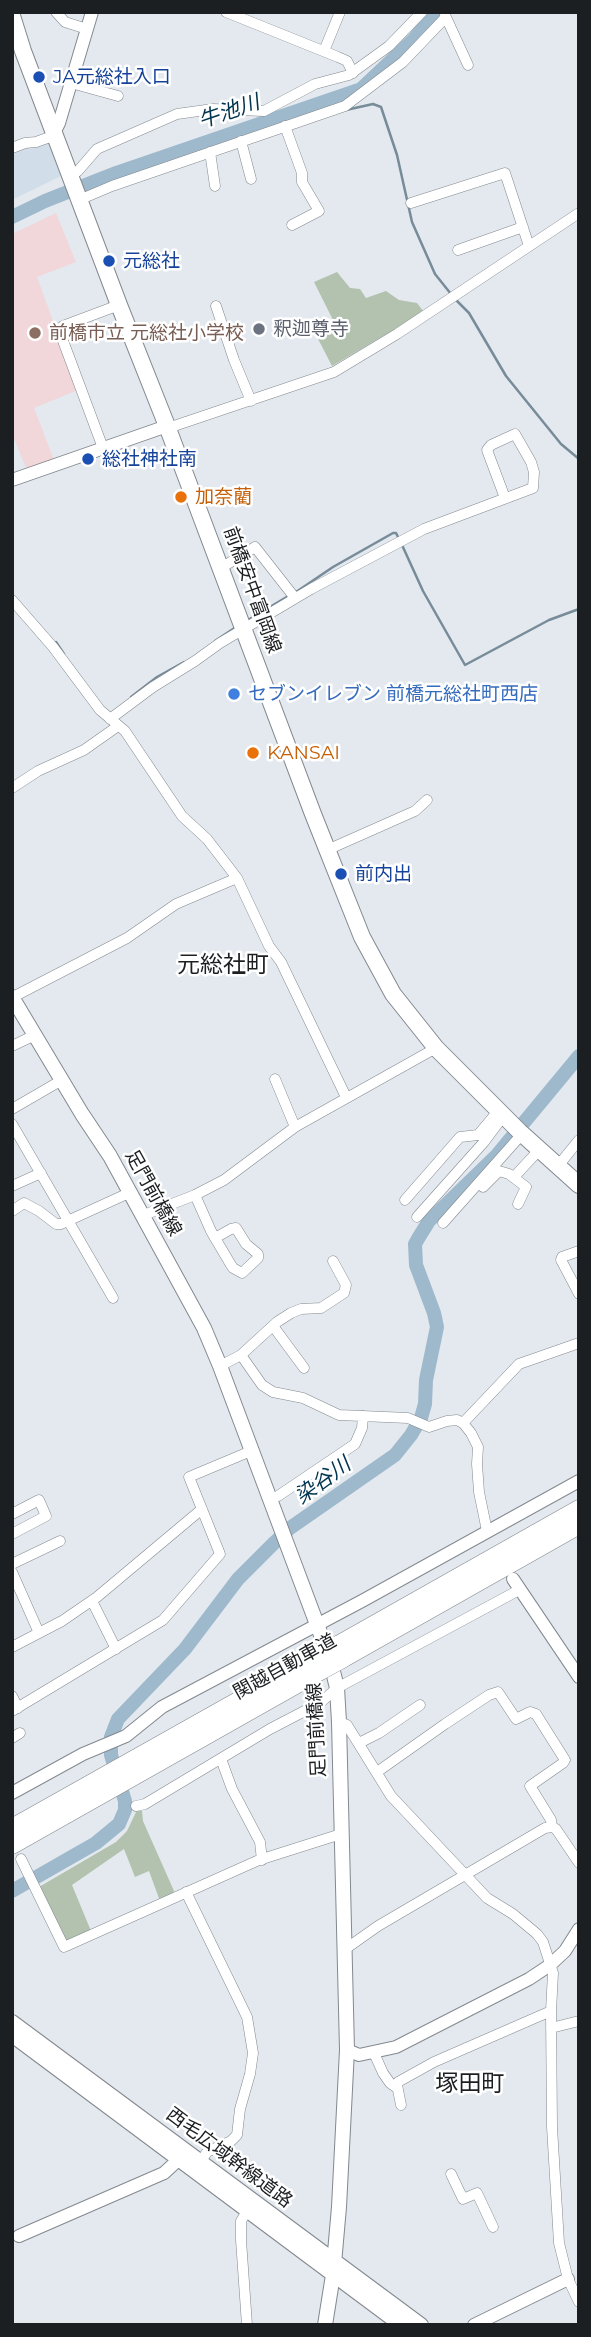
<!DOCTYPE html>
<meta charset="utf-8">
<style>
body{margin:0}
#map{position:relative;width:591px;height:2337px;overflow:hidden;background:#e3e9ef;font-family:Montserrat,sans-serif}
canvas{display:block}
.frame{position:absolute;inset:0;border:14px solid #1c1f21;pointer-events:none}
</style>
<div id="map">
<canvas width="591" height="2337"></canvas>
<div class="frame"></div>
</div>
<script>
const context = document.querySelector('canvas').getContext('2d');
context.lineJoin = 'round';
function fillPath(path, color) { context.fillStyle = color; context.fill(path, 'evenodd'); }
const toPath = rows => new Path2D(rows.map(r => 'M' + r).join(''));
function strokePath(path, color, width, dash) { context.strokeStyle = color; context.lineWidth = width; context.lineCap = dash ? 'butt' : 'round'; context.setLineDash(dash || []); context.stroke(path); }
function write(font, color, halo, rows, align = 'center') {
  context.font = font + ' Montserrat,"Noto Sans JP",sans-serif'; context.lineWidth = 5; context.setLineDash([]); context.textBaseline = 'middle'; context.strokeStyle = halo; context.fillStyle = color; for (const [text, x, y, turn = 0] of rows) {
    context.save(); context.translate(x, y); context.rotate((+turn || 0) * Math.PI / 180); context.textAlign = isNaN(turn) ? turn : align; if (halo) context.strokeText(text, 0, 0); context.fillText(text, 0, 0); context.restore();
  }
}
const built = toPath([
 [50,140,63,175,12,200,12,153]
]);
const education = toPath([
 [56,213,76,262,37,277,78,390,34,408,54,460,27,470,12,434,12,234]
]);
const green = toPath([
 [337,272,350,288,360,289,366,298,386,291,399,300,417,303,424,312,332,366,315,333,335,324,314,282],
 [137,1810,142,1811,143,1821,174,1891,172,1895,160,1901,149,1871,135,1877,124,1849,72,1885,91,1931,68,1941,63,1939,39,1887,116,1842,127,1831]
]);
const stream = toPath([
 [346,110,373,104,381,107,397,155,412,222,435,274,451,294],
 [455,299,469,313,506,376,561,444,579,459],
 [402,545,423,591,465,665,549,620,579,609],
 [296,592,333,567,393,533,396,533,399,539],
 [248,620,290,595],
 [215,641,236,627],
 [56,642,64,654],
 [131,697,157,677,184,662]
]);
const river = toPath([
 [12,217,45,201,116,173,361,89,415,38,436,12],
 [12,1891,96,1843,119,1824,125,1810,125,1801,111,1755,111,1737,118,1719,185,1649,238,1579,275,1542,290,1528,395,1455,411,1435,421,1418,425,1404,426,1380,437,1327,434,1313,416,1265,415,1244,419,1237,429,1221,497,1155,579,1056]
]);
const minor = toPath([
 [56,12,65,22,87,29],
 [226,12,338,57,347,61,353,73],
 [445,15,468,65],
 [324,51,340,12],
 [71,83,118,96],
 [285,126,302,173,302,182,319,211,292,225],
 [241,141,251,179],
 [12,148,25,143,36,142,50,137,54,133],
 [210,152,215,186],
 [70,176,78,171,97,149,177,114,213,109,264,111,315,84,349,75,389,46,422,12],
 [79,200,112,186,345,106,403,62,446,17],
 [411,203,505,173,529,246],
 [458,250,523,227],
 [216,306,234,360,251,401],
 [167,426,171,427,334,372,397,334,579,213],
 [103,448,59,330,63,326,119,305],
 [221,568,255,547,295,598],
 [12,600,53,647,100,710,125,731,182,816,207,839,237,878,269,946,281,962,346,1097],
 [110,719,153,687,195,661,220,643,311,589,424,529,533,488,534,472,531,462,515,434,491,445,487,450,505,498],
 [12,788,38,771,84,750,118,726],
 [327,850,415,811,427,800],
 [13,997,127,938,176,904,237,878],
 [12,1046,35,1035],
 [275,1079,295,1127],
 [12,1109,62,1080],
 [12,1124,113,1298],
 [558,1166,579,1140],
 [514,1177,540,1149],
 [12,1186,41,1173],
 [483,1187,499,1171,509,1174,526,1187,518,1204],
 [195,1195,211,1231,215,1238,231,1265,233,1268,242,1273,258,1258,258,1254,246,1244,236,1228,231,1229,215,1238],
 [405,1200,460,1137,478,1135,499,1110],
 [12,1211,24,1203,39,1211,56,1224,61,1224,131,1192],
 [144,1215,195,1195,224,1180,295,1127,436,1048],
 [417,1217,484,1142,504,1115],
 [443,1223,522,1134],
 [579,1251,562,1257,561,1260,579,1294],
 [273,1326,304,1368],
 [241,1355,262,1385,273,1392,303,1398,339,1415,408,1418,429,1427,447,1421,457,1420,463,1423,471,1433,478,1447,477,1464,479,1492,487,1531],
 [220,1366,241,1355,277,1322,291,1313,301,1309,321,1308,344,1293,346,1285,333,1261],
 [463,1423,519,1364,579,1343],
 [269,1500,278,1496,355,1444,362,1428,363,1416],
 [12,1514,39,1500,46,1516,12,1534],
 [12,1564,60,1541],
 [12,1572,39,1633],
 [92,1601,116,1649],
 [12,1647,62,1621,97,1597,202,1509],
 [12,1696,18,1708],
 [12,1711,163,1620,220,1554,189,1477,251,1451],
 [339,1722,347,1725,391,1796,487,1898,513,1914,537,1934,543,1942,553,1973,551,2011,552,2127,559,2243,568,2279,579,2302],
 [12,1738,20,1733],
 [359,1743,379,1733,420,1705],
 [221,1759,232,1789,260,1842,262,1860],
 [377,1772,445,1724,489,1695,498,1692,516,1719,530,1712,536,1714,565,1760,563,1763,530,1786,551,1820,552,1827],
 [136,1806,145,1804,270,1729,320,1703,337,1688,519,1590],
 [21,1859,64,1947,259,1860,341,1834],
 [186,1892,247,2017,253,2053,250,2074,240,2109,237,2135,231,2141,207,2152,201,2161],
 [344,1950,378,1926,545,1828,552,1827,556,1829,579,1863],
 [551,2028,579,2021],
 [374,2053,383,2073,390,2083,397,2088],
 [401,2105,397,2085,398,2082,434,2062,551,2011],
 [451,2174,463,2199,477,2193,493,2227],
 [247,2325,241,2240,241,2221,247,2211]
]);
const tertiary = toPath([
 [54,133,59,123,92,12],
 [12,480,167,426],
 [513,1579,579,1677],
 [12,1793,83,1754,126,1736,162,1707,362,1601,579,1481],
 [347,2050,359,2055,396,2047,529,1979,550,1965,565,1951,579,1929],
 [19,2236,164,2173,178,2160],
 [474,2325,568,2279]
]);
const secondary = toPath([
 [12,997,82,1114,110,1156,204,1328,220,1366,330,1659,337,1688,339,1722,347,2050,339,2207,333,2275,325,2325],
 [12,2022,421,2325],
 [12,2035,401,2325]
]);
const primary = toPath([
 [12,16,23,51,119,305,167,426,313,814,362,937,393,994,436,1048,520,1132,579,1185]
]);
const motorway = toPath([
 [338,1645,579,1509],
 [342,1659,579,1525],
 [12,1828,318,1656],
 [12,1845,322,1670]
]);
const motorwayBridge = toPath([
 [318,1656,338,1645],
 [322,1670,342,1659]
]);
const markers = [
 [39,77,7,"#1a4fb4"],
 [109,261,7,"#1a4fb4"],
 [259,329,7,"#6b7280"],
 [35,333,7,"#8d6e63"],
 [88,459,7,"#1a4fb4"],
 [181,497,7,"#e8710a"],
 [234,694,7,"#3f7fe0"],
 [253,753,7,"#e8710a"],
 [341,874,7,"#1a4fb4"]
];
const transitNames = [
 ["JA元総社入口",53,77],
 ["元総社",123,261],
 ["総社神社南",102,459],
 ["前内出",355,874]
];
const worshipNames = [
 ["釈迦尊寺",273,329]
];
const educationNames = [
 ["前橋市立 元総社小学校",49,333]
];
const foodNames = [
 ["加奈藺",195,497],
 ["KANSAI",267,753]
];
const streetNames = [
 ["前橋安中富岡線",252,590,70],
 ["足門前橋線",153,1193,61],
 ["関越自動車道",285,1667,-29],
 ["足門前橋線",317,1730,-93],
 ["西毛広域幹線道路",229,2158,37]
];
const shopNames = [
 ["セブンイレブン 前橋元総社町西店",248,694]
];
const waterNames = [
 ["牛池川",229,112,-19],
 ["染谷川",323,1481,-36]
];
const quarterNames = [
 ["元総社町",223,965],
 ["塚田町",470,2084]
];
fillPath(built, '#d1dde8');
fillPath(education, '#f1d6da');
fillPath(green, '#b2c2ae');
strokePath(stream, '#778b99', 2.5);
strokePath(river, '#9eb9cc', 14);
strokePath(minor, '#83898f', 11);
strokePath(tertiary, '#83898f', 14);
strokePath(secondary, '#83898f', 16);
strokePath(primary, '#83898f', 18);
strokePath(motorway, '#83898f', 19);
strokePath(minor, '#fff', 10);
strokePath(tertiary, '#fff', 12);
strokePath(secondary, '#fff', 14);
strokePath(primary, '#fff', 16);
strokePath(motorway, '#fff', 18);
strokePath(motorwayBridge, '#83898f', 19, []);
strokePath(motorwayBridge, '#fff', 18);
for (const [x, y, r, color] of markers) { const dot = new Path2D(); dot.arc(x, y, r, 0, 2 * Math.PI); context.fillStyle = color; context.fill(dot); strokePath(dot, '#fff', 2.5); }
write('19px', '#164399', '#fff', transitNames, 'left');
write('19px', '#5b616d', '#fff', worshipNames, 'left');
write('19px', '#785e54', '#fff', educationNames, 'left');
write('19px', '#c56008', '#fff', foodNames, 'left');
write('19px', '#1c1f21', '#fff', streetNames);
write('19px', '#366cbe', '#fff', shopNames, 'left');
write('italic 21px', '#00344f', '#fff', waterNames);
write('23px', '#1c1f21', '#fff', quarterNames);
</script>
